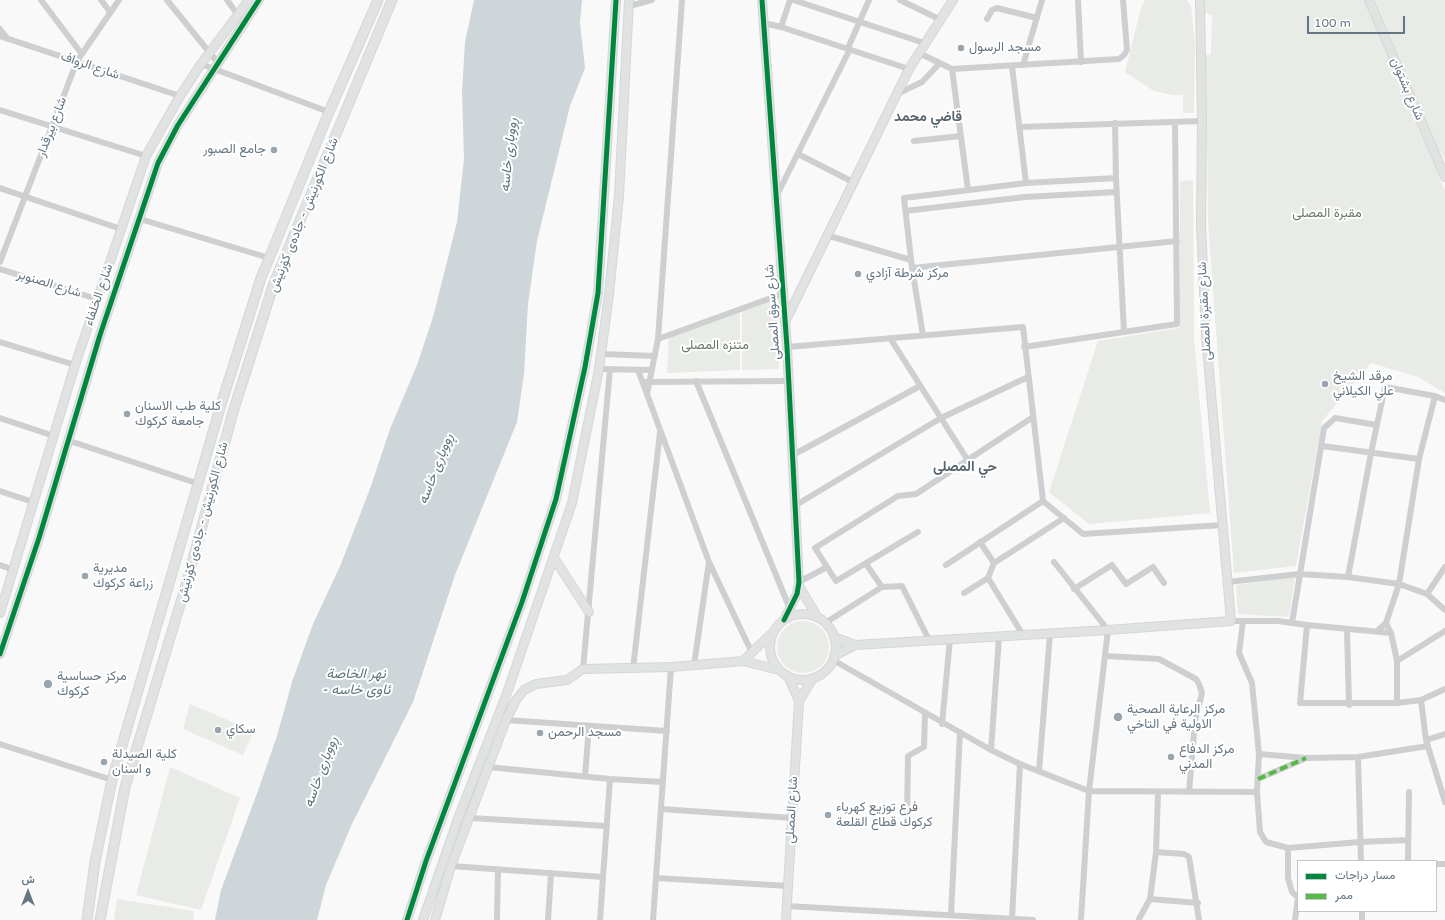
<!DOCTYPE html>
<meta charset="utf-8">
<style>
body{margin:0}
#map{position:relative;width:1445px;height:920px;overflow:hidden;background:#f9f9f9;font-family:"Varela Round",Vazirmatn,sans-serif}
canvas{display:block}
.legend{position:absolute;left:1297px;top:860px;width:140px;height:52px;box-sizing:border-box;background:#fff;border:1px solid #c1c8cd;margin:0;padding:5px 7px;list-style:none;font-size:12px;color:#657683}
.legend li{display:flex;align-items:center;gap:8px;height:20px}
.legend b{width:20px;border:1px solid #c1c8cd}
.north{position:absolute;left:8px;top:872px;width:40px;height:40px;-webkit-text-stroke:3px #fff;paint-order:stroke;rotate:0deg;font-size:11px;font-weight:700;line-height:16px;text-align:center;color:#657683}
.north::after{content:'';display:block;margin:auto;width:14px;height:18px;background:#657683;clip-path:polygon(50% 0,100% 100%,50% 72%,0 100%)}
.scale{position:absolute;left:1307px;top:16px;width:98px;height:18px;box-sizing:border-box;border:2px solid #657683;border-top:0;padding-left:5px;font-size:12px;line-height:14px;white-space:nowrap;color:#657683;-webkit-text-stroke:3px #fff;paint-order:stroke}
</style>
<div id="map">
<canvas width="1445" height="920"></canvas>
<ul class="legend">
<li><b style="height:5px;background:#00873e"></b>مسار دراجات</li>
<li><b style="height:5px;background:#58b947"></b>ممر</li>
</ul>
<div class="north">ش</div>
<div class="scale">100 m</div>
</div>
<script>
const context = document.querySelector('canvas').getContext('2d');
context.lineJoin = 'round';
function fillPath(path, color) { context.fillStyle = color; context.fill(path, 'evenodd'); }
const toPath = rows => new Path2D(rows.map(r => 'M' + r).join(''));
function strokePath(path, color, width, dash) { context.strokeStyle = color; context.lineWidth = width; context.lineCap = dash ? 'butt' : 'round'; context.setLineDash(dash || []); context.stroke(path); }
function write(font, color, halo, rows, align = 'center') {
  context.font = font + ' "Varela Round",Vazirmatn,sans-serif'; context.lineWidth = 4; context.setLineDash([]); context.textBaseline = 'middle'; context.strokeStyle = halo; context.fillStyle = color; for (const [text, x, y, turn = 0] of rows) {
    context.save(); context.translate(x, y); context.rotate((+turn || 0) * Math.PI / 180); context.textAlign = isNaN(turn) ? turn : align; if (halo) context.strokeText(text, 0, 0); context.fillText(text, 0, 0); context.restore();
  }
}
const green = toPath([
 [1145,0,1187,0,1191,6,1195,45,1194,113,1183,113,1183,95,1173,95,1154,91,1125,72,1141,8],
 [1205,0,1364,0,1445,190,1445,393,1418,377,1371,363,1322,421,1296,566,1234,573,1208,222,1206,55,1211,54,1212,15,1205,13],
 [1375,0,1445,0,1445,160,1436,145],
 [1193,180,1194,340,1210,513,1089,524,1049,492,1098,341,1179,328,1180,181],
 [777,297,779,369,742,370,742,311],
 [740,312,740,370,667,373,669,335],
 [1295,577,1289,617,1238,614,1236,585],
 '777 647a26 26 0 1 1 52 0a26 26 0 1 1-52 0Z',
 [190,704,254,731,243,755,183,729],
 [170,767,240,798,201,910,136,895],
 [117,899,194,911,193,920,114,920]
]);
const water = toPath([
 [474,0,582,0,580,23,585,68,570,106,537,241,528,304,524,374,517,422,455,575,413,702,352,824,326,885,317,920,215,920,221,890,259,788,277,736,292,682,313,624,341,564,371,486,390,429,417,365,433,317,457,222,464,159,462,92,464,58,465,42]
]);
const street = toPath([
 [41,0,81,53],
 [101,0,110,12],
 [167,0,218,63],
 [227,0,238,15],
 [793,0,924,43],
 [900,0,939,19],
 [1078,0,1081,62],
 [629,6,652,0],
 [987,19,992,10,997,8,1037,18],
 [764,23,781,27,909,69],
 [781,27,790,0],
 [0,29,7,38],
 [0,36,180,96],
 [848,48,869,0],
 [919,53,952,69,1119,59,1124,55,1127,50,1123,0],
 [201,64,329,112],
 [1023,65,1042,0],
 [1012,66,1026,183],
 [952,69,968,190],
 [897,94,922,82,940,63],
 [0,110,146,156],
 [1115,123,1116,178,1124,332],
 [1019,127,1202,121],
 [914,141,961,136],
 [798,154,853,182],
 [0,188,121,229],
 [776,197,850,49],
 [905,211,1025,197,1116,192],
 [140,219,269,258],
 [826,235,911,260],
 [0,262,77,61,119,0],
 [912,268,1177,241],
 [0,269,97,299],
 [923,335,912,268,904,198,1026,183,1116,178],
 [890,338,967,459],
 [658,339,782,294],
 [0,342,75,365],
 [787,347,1023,327,1043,501,1083,534,1222,525],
 [1024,347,1177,324,1175,122],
 [601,354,655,356],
 [599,369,651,370],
 [638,370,709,562,752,653],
 [696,381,790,609],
 [646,382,788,381],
 [647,394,658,339,682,0],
 [0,418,54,436],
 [67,440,199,484],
 [1322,446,1419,459],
 [793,455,920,386],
 [0,491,33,502],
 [796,505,941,418,1028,377],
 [918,532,836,581,815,548,898,496,916,494,1033,417],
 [980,542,994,563],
 [1054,562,1108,630,1089,791,1081,920],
 [866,564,882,587],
 [0,565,14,570],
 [946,565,1043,501],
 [1348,577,1371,453,1385,387,1435,396],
 [988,578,1023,635],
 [799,582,827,567],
 [1228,582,1299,574,1348,577,1399,584,1427,594,1445,610],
 [1074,589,1112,565,1126,584,1153,567,1164,583],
 [964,593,988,578,994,563,1064,518],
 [1427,594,1445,567],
 [1231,621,1278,621,1307,625,1391,633],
 [1243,621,1239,653,1252,683,1259,754,1257,792,1260,832,1266,842,1288,848,1360,842,1408,840],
 [825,623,882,587,902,586,929,640],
 [1292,623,1324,428,1335,418,1377,425],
 [1307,625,1300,703,1397,703,1397,661,1391,633,1386,623],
 [1347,630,1349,705],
 [1377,631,1386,623,1399,584,1419,459,1435,396,1445,400],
 [1106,656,1159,659,1196,679,1199,684,1202,693,1195,721,1189,792],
 [833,660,991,750,1020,764,1089,791,1257,792],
 [1397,661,1445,631],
 [694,665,709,562],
 [583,669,610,369],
 [633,669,660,432],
 [1421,700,1445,689],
 [1397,703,1421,700,1426,740,1445,802],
 [506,720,667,731],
 [942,724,950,639],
 [1426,740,1445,734],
 [0,744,112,780],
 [991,750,999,637],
 [1259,754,1306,758,1358,757,1428,746],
 [1358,757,1361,861],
 [488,767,610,779,663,782],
 [1039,771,1050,634],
 [585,776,589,726],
 [1258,779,1304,759],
 [661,809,792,818],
 [907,817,908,756,924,747,925,714],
 [470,818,607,826],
 [1288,848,1288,878,1292,892,1298,897],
 [1156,852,1184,854,1189,857,1199,920],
 [1408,861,1409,792],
 [1436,864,1445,864],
 [451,866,603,877],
 [656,878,788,886],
 [1150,899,1198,903],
 [787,906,1033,920],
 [1362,911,1362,920],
 [951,915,960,732],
 [1012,919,1020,764],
 [1139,919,1150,899,1156,852,1158,793],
 [497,920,498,870],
 [548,920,551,873],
 [600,920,610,779],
 [653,920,671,667],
 [1295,920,1298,897]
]);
const secondary = toPath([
 [762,0,787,347,799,582,797,594,784,620],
 [1369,0,1445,177],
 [785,322,909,69,953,0],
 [554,558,589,612],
 [799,586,818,618],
 [0,613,75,365,146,156,180,96,201,64,249,0],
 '770 647a33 33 0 1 1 66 0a33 33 0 1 1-66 0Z',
 [834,637,855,645],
 [0,654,39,538,100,335,158,163,178,125,259,0],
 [834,656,855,645,1108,630,1231,621,1206,336,1201,225,1202,121,1200,0],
 [743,661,771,634],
 [799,701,813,678],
 [407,920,426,861,522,602,556,499,585,367,598,293,616,0],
 [423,920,459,816,507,693,572,503,599,369,609,294,619,196,629,0],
 [435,920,451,866,506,720,516,700,524,690,536,684,567,680,583,669,671,667,743,661,779,670],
 [786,920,799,701,788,676]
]);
const primary = toPath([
 [87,920,95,862,112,780,220,408,261,278,329,112,378,0],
 [100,920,125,787,186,585,233,412,274,283,392,0]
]);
const quiet = toPath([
 [1258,779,1306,758]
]);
const cycleway = toPath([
 [762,0,787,347,799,582,797,594,784,620],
 [0,654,39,538,100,335,158,163,178,125,259,0],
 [407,920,426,861,522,602,556,499,585,367,598,293,616,0]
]);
const markers = [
 [961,48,4,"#99a4ac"],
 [274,150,4,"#99a4ac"],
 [858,274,4,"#99a4ac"],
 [1325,384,4,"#99a4ac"],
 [127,414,4,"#99a4ac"],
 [85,576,4,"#99a4ac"],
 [48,684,5,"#99a4ac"],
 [1118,717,5,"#99a4ac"],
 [218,730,4,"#99a4ac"],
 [540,733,4,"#99a4ac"],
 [1171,757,4,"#99a4ac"],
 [104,762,4,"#99a4ac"],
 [828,815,4,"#99a4ac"]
];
const poiNames = [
 ["مسجد الرسول",969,48],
 ["جامع الصبور",266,150,"right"],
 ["مركز شرطة آزادي",866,274],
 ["مرقد الشيخ",1333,377],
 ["علي الكيلاني",1333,392],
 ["كلية طب الاسنان",135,407],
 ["جامعة كركوك",135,422],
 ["مديرية",93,569],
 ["زراعة كركوك",93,584],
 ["مركز حساسية",57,677],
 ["كركوك",57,692],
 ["مركز الرعاية الصحية",1127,710],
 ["الاولية في التاخي",1127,725],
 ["سكاي",226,730],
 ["مسجد الرحمن",548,733],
 ["مركز الدفاع",1179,750],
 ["المدني",1179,765],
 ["كلية الصيدلة",112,755],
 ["و اسنان",112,770],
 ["فرع توزيع كهرباء",836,808],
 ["كركوك قطاع القلعة",836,823]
];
const streetNames = [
 ["شارع الرواف",90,66,19],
 ["شارع بشتوان",1407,89,67],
 ["شارع بيرقدار",52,127,-69],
 ["شارع الكورنيش - جادەی کۆرنیش",304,215,-68],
 ["شارع الصنوبر",49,284,17],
 ["شارع الخلفاء",99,295,-71],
 ["شارع مقبرة المصلى",1205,311,-93],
 ["شارع سوق المصلى",773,312,-94],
 ["شارع الكورنيش - جادەی کۆرنیش",203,522,-75],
 ["شارع المصلى",792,810,-87]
];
const parkNames = [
 ["مقبرة المصلى",1327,214],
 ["متنزه المصلى",715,346]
];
const neighbourhoodNames = [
 ["قاضي محمد",928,117],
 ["حي المصلى",965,467]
];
const waterNames = [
 ["ڕووباری خاسە",509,155,-84],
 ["ڕووباری خاسە",436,469,-69],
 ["نهر الخاصة",356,674],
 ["- ئاوی خاسە",356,690],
 ["ڕووباری خاسە",321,772,-70]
];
fillPath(green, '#e8ebe6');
fillPath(water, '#ced6d9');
strokePath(secondary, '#d5d6d7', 10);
strokePath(primary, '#d5d6d7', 11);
strokePath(street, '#cecfd0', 6);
strokePath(secondary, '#e1e2e2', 8);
strokePath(primary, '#e1e2e2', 9);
strokePath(quiet, '#58b947', 4, [8, 4]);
strokePath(cycleway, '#00873e', 5);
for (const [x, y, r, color] of markers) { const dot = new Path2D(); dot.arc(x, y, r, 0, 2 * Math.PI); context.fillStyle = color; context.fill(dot); strokePath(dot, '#fff', 1.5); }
write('13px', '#657683', '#fff', poiNames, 'left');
write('13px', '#657683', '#fff', streetNames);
write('13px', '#687a64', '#fff', parkNames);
write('bold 14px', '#57646e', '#fff', neighbourhoodNames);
write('italic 14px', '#60757c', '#fff', waterNames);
</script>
